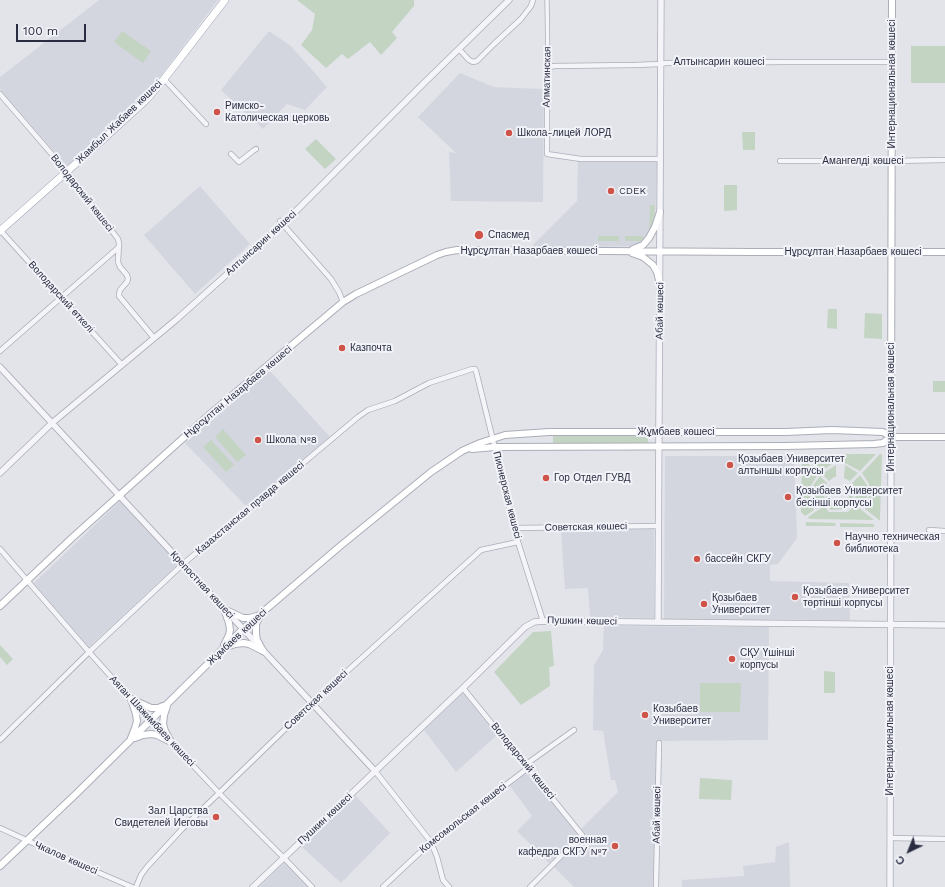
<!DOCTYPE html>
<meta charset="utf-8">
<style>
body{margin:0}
#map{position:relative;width:945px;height:887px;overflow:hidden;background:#e2e4ea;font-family:"Work Sans",sans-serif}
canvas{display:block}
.north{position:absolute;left:889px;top:831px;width:40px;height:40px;-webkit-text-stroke:3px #f2f3f8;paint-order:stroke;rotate:223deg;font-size:11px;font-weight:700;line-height:16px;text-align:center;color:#2a2d42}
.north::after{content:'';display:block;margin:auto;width:14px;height:18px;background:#2a2d42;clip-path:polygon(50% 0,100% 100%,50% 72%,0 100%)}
.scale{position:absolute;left:16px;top:24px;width:70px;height:18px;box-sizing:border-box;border:2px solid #2a2d42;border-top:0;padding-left:5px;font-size:12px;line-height:14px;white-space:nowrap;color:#2a2d42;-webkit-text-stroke:3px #f2f3f8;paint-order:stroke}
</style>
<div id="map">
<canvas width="945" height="887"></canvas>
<div class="north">С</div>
<div class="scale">100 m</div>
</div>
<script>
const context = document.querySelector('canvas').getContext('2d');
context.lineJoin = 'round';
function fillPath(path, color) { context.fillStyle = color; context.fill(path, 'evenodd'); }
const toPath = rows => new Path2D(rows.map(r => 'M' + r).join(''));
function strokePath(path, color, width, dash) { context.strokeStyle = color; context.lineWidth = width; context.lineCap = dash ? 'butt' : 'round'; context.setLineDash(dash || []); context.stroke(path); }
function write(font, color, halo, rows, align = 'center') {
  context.font = font + ' "Work Sans",sans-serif'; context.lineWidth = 4; context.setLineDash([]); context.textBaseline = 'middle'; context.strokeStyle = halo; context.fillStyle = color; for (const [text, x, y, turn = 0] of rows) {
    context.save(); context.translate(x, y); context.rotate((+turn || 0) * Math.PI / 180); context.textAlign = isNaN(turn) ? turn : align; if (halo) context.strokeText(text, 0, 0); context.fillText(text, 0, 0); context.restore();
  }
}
const built = toPath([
 [99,0,218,0,156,82,143,96,97,140,67,166,0,89,0,77],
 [269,31,291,46,327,87,305,110,287,104,263,129,221,90],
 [460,73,494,87,544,89,543,202,451,201,449,152,456,153,418,117],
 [578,161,657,162,655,224,646,239,635,246,530,248,577,201],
 [200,186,250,244,195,294,144,235],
 [270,371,330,437,246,506,185,443,234,401],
 [665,456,794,456,797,538,778,564,770,565,770,581,849,583,850,620,664,619],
 [120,501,178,564,89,647,34,583],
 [654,529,654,618,590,617,588,588,565,589,561,530],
 [604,626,769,627,768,740,657,741,654,887,574,887,554,867,586,835,581,829,618,792,615,780,611,780,603,731,593,730,594,665,603,650],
 [463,693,497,735,456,772,424,730],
 [528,772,578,834,549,863,517,831,532,816,510,786],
 [355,795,390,833,341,883,301,846],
 [789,842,790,887,682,887,682,880,744,876,743,866,775,862,776,847],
 [285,862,309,887,259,887]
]);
const green = toPath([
 [297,0,414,0,414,6,392,32,397,38,381,55,370,42,348,59,342,54,326,68,301,45,312,30,315,14],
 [122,31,151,51,143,63,114,42],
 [911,46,945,46,945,83,911,83],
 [742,132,755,132,755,150,743,150],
 [316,139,336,159,325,169,305,149],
 [724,185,737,185,737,210,724,211],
 [650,205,655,205,654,226,649,232],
 [598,236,619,236,619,241,598,241],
 [625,236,643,236,643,241,625,241],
 [828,309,837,309,837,329,827,328],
 [865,313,882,314,882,339,864,338],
 [933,381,945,381,945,392,933,392],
 [223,429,246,455,237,462,215,437],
 [553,436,648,436,648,443,553,443],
 [211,440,234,465,226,472,203,447],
 [803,454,835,455,835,462,820,472,803,455],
 [845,454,876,454,860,471,845,463],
 [880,454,882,454,880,520,879,520,865,509,869,497,869,494,871,492,871,490,869,488,869,484,862,473],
 [802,457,818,474,810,487,810,490,808,493,810,496,810,500,814,510,805,516,801,512],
 [836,465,836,477,834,477,829,481,822,474],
 [845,465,858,473,850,481,844,478],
 [860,475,867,485,867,488,865,491,867,494,867,497,863,508,854,502,856,495,858,494,858,489,856,488,852,483],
 [820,476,827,483,824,489,822,491,822,495,824,496,826,502,816,509,812,499,812,496,814,495,815,493,814,491,812,490,812,487],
 [851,484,854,488,854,494,852,500,849,498,849,487],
 [829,485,831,488,831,499,827,501,826,496,826,489],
 [832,501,837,503,844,503,849,501,851,502,846,509,830,510,828,503],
 [853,503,874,520,809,519,808,517,827,504,826,507,827,510,829,512,847,512,850,510,853,507],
 [806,522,836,523,835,526,806,526],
 [840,523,874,524,874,527,840,527],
 [551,631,554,666,549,667,550,686,521,705,494,672,533,632],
 [0,645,13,659,7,665,0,657],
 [824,671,835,672,835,693,824,693],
 [700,683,741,683,740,712,700,712],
 [700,778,732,780,731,800,699,799]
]);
const pedestrian = toPath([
 [547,0,548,69]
]);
const minor = toPath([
 [459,49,469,60,473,62,477,61,494,44,521,19,531,6,533,0],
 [164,79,206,124],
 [0,94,68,173,118,239,119,243,118,262,120,267,127,275,128,279,127,282,120,290,119,294,119,296,154,338],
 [231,154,239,162,253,151,256,149],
 [660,159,581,159,547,154,547,86,548,69,550,67,554,66,635,65,660,64,666,63,784,62,892,62],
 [780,161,892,161,945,160],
 [280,221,331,279,339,292,343,302],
 [0,230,122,365],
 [0,351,119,247],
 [515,528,658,526],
 [929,530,945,531],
 [0,549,89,652,150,720,219,793,284,858,312,887],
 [463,688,582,835,530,887],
 [0,740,89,652,183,564,358,417,368,410,395,401,429,383,472,369,475,369,476,371,518,542,543,621],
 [525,765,574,730],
 [375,771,431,842,437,857,443,880,449,887],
 [0,828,81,865,132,887],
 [890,838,945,839],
 [136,887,141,875,147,867,182,829,312,703,418,607,481,550,518,542],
 [383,887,431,842,528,768],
 [656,887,659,743]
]);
const tertiary = toPath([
 [0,367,375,771],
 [0,473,52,423,177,319,283,224,423,84,509,0],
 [658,622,661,0],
 [253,887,463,688,525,627,534,622,543,621,945,625],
 [890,887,891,437]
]);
const secondary = toPath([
 [633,249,643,245,649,238,655,227,660,212],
 [632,253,643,257,653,265,657,272,660,284],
 [891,437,892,0],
 [472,449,495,447,786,446,874,444,883,443,891,437],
 [0,606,73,537,210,414,343,302,356,294,437,255,446,252,457,250,751,252,945,252],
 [224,609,229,623,230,630,229,635,224,645],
 [224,609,243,618,250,618,257,616],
 [260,616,256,624,256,634,257,640,263,651],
 [227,647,235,644,244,643,249,644,263,651],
 [131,699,151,708,158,708,163,706],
 [167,706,164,715,163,724,165,731,171,742],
 [131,738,135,728,137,721,136,714,131,699],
 [135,738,143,735,151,734,157,735,171,742],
 [0,866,77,793,243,629,339,547,431,472,462,451,480,443,505,435,549,432,786,432,832,430,883,432,891,437,945,437]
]);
const primary = toPath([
 [0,231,99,143,147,99,164,79,225,0]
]);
const markers = [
 [217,112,4,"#ce5349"],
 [509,133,4,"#ce5349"],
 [611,191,4,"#ce5349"],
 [479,235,5,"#ce5349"],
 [342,348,4,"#ce5349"],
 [258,440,4,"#ce5349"],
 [730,465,4,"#ce5349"],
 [546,478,4,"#ce5349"],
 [788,497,4,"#ce5349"],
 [837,543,4,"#ce5349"],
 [697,559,4,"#ce5349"],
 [795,597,4,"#ce5349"],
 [704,604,4,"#ce5349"],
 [732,659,4,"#ce5349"],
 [645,715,4,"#ce5349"],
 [216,817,4,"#ce5349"],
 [615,846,4,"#ce5349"]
];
const streetNames = [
 ["Алтынсарин көшесі",719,62],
 ["Алматинская",547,77,-89],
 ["Интернациональная көшесі",892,84,-90],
 ["Жамбыл Жабаев көшесі",119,122,-44],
 ["Амангелді көшесі",863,161],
 ["Володарский көшесі",82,193,52],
 ["Алтынсарин көшесі",261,243,-42],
 ["Нұрсұлтан Назарбаев көшесі",529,251],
 ["Нұрсұлтан Назарбаев көшесі",853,252],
 ["Володарский өткелі",61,297,48],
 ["Абай көшесі",660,311,-89],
 ["Нұрсұлтан Назарбаев көшесі",238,392,-40],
 ["Интернациональная көшесі",891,407,-90],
 ["Жұмбаев көшесі",676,432],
 ["Пионерская көшесі",507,495,76],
 ["Казахстанская правда көшесі",250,508,-40],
 ["Советская көшесі",586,527,-1],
 ["Крепостная көшесі",202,585,47],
 ["Пушкин көшесі",582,621,1],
 ["Жұмбаев көшесі",237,637,-43],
 ["Советская көшесі",316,700,-43],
 ["Аяган Шажимбаев көшесі",152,721,47],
 ["Интернациональная көшесі",890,731,-90],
 ["Володарский көшесі",523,761,51],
 ["Абай көшесі",657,815,-89],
 ["Комсомольская көшесі",463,818,-38],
 ["Пушкин көшесі",325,819,-43],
 ["Чкалов көшесі",66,858,24]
];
const poiNames = [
 ["Римско-",225,106],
 ["Католическая церковь",225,118],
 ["Школа-лицей ЛОРД",517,133],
 ["CDEK",619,191],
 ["Спасмед",488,235],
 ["Казпочта",350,348],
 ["Школа №8",266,440],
 ["Қозыбаев Университет",738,459],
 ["алтыншы корпусы",738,471],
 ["Гор Отдел ГУВД",554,478],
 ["Қозыбаев Университет",796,491],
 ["бесінші корпусы",796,503],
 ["Научно техническая",845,537],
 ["библиотека",845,549],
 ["бассейн СКГУ",705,559],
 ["Қозыбаев Университет",803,591],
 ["төртінші корпусы",803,603],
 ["Қозыбаев",712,598],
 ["Университет",712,610],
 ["СҚУ Үшінші",740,653],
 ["корпусы",740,665],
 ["Козыбаев",653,709],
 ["Университет",653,721],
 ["Зал Царства",208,811,"right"],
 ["Свидетелей Иеговы",208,823,"right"],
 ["военная",607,840,"right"],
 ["кафедра СКГУ №7",607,852,"right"]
];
fillPath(built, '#d4d6df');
fillPath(green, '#c4d4c3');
strokePath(pedestrian, '#abadb8', 5);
strokePath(minor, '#abadb8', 6);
strokePath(tertiary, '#abadb8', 7);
strokePath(secondary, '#abadb8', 8);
strokePath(primary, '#a1a5b6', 8);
strokePath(pedestrian, '#f5f5f9', 3.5);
strokePath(minor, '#f5f5f9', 4.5);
strokePath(tertiary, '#f5f5f9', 5.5);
strokePath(secondary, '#fff', 6);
strokePath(primary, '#fff', 7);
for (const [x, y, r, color] of markers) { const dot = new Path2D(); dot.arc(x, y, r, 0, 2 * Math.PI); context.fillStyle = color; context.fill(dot); strokePath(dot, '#f2f3f8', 1.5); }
write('10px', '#2a2d42', '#f2f3f8', streetNames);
write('10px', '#2a2d42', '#f2f3f8', poiNames, 'left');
</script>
